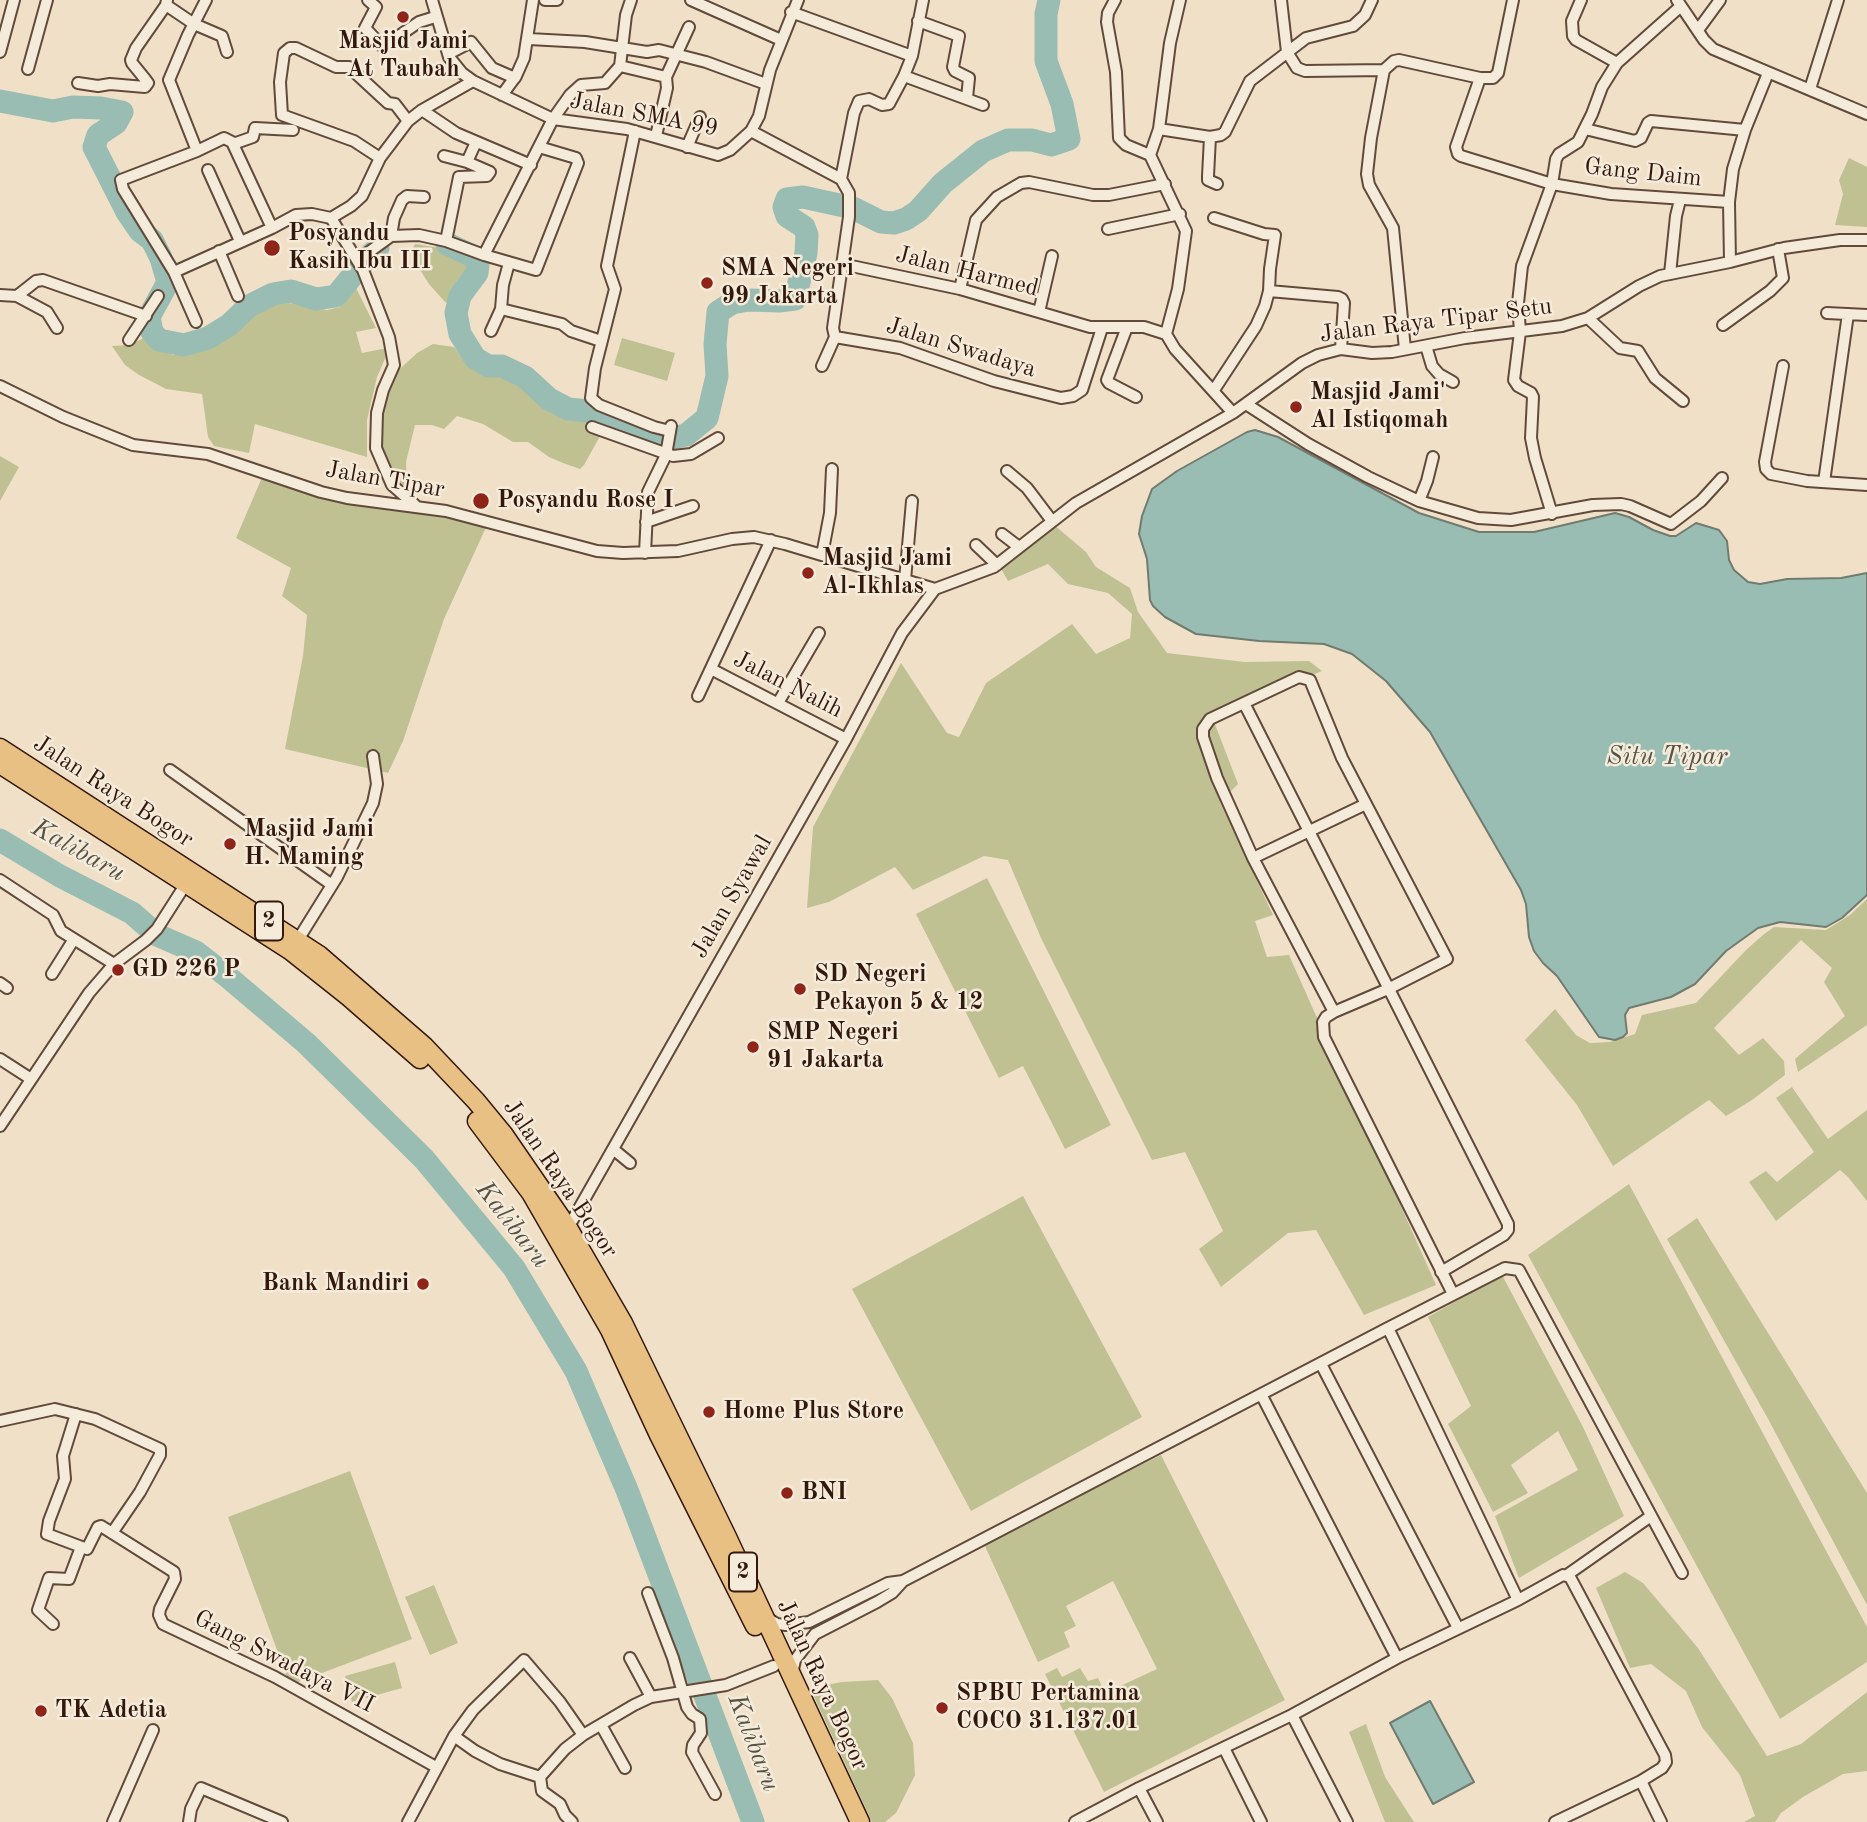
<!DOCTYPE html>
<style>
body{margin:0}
canvas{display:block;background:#f0e0c8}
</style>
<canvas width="1867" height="1822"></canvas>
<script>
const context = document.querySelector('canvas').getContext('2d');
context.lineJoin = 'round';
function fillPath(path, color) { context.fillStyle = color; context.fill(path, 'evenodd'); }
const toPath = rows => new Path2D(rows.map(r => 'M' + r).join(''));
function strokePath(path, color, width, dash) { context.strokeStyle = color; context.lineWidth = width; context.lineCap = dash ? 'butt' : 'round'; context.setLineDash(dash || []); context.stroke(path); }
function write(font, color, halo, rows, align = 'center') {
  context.font = font + ' "Old Standard TT",serif'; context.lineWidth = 5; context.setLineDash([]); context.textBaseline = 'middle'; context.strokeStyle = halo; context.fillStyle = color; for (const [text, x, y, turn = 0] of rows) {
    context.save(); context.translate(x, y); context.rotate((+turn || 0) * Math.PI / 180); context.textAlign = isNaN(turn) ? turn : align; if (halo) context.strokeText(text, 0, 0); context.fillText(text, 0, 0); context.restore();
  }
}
const green = toPath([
 [1849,158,1867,167,1867,227,1835,225,1843,194,1839,180],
 [416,244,458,251,468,256,472,265,471,272,455,297,452,305,445,302,429,284,417,265,413,250,414,245],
 [354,284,376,328,356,332,362,353,387,348,387,354,377,377,367,420,367,457,255,424,249,453,214,446,208,437,202,394,166,389,139,375,125,365,112,346,129,345,146,337,154,347,173,355,188,355,213,345,253,312,278,301,327,310,340,307],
 [622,338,675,353,667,381,614,365],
 [433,344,454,347,465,362,488,376,505,374,511,377,522,388,558,415,567,420,585,421,604,429,584,465,580,469,563,463,549,457,528,442,513,442,483,424,457,416,444,429,432,425,415,425,406,462,407,484,398,486,381,448,379,414,390,378,417,353],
 [0,456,19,467,0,501],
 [263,475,488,523,444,619,403,741,388,773,285,749,303,656,307,615,282,596,291,568,236,538],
 [1053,524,1086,552,1096,567,1130,588,1138,612,1167,653,1245,662,1309,661,1322,671,1213,719,1238,784,1220,802,1273,915,1255,921,1267,957,1289,955,1436,1285,1364,1315,1316,1230,1288,1233,1221,1287,1199,1249,1223,1231,1185,1152,1152,1160,1041,938,1008,860,984,856,913,890,895,867,829,902,807,908,813,827,901,663,947,733,959,737,986,683,1072,624,1096,654,1130,638,1132,614,1108,593,1068,584,1048,564,1008,581,999,565],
 [987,878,1111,1125,1065,1149,1023,1066,999,1078,916,914],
 [1867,899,1867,1025,1798,1072,1795,1059,1845,1016,1824,982,1832,968,1801,940,1714,1028,1739,1055,1763,1038,1784,1061,1785,1075,1752,1100,1726,1116,1709,1100,1613,1166,1577,1105,1525,1040,1555,1009,1576,1035,1590,1043,1610,1042,1635,1034,1642,1015,1696,1003,1746,950,1763,935,1774,927,1826,930,1850,915],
 [1792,1087,1828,1139,1867,1110,1867,1201,1848,1177,1840,1170,1776,1221,1749,1182,1766,1171,1777,1182,1814,1152,1776,1098],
 [1629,1184,1867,1627,1867,1662,1780,1719,1528,1255],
 [1023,1196,1142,1417,971,1511,852,1289],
 [1697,1218,1867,1493,1867,1605,1767,1417,1667,1239],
 [1502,1275,1583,1427,1624,1516,1519,1578,1495,1516,1578,1470,1558,1431,1511,1465,1528,1493,1493,1512,1448,1424,1471,1406,1428,1317],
 [1161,1455,1285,1700,1104,1792,1045,1674,1057,1668,1062,1677,1080,1668,1088,1681,1098,1678,1105,1693,1157,1669,1113,1581,1066,1606,1076,1626,1064,1632,1070,1647,1038,1662,984,1544],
 [350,1471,412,1639,290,1685,228,1517],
 [1625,1572,1643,1583,1698,1648,1767,1756,1801,1744,1867,1692,1867,1771,1843,1774,1803,1797,1781,1813,1775,1822,1744,1822,1755,1816,1740,1775,1702,1727,1686,1691,1651,1664,1630,1668,1596,1588],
 [434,1585,458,1643,430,1655,405,1597],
 [395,1662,402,1688,352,1702,345,1676],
 [878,1680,892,1698,913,1743,915,1775,896,1813,885,1822,872,1822,810,1688,842,1682],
 [1366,1724,1385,1777,1414,1822,1385,1822,1349,1732]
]);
const water = toPath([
 [1255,430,1278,437,1419,513,1479,532,1534,532,1615,513,1629,517,1653,530,1670,536,1676,536,1696,523,1719,530,1727,541,1729,560,1734,570,1748,582,1760,584,1787,579,1841,578,1867,573,1867,895,1842,918,1826,927,1780,922,1758,928,1726,951,1695,984,1671,997,1629,1008,1625,1015,1627,1033,1623,1037,1615,1040,1599,1037,1557,976,1543,963,1534,951,1529,937,1526,904,1521,890,1430,732,1386,681,1352,654,1324,644,1259,641,1196,634,1165,617,1153,606,1150,600,1147,559,1139,534,1142,516,1152,489,1177,471,1247,432,1255,430],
 [1430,1701,1474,1782,1433,1804,1390,1723,1430,1701]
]);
const river = toPath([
 [0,101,53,111,73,107,101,108,122,112,116,123,98,135,94,147,127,212,140,231,152,240,161,258,168,282,149,317,152,332,159,340,184,345,208,338,229,325,249,306,273,294,291,291,316,299,336,296,367,258,378,248],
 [447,244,475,257,478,264,477,273,460,296,456,313,460,334,475,358,488,366,502,366,525,377,549,399,568,409,598,412,644,436,667,439,686,435,707,418,717,376,715,344,718,312,732,303,749,300,779,301,795,299,806,253,807,235,804,227,787,216,784,207,787,199,803,197,853,208,881,222,894,223,906,219,918,211,943,183,983,151,1008,140,1032,140,1051,145,1069,139,1062,104,1046,61,1046,14,1049,0],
 [0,840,60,876,132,913,157,935,196,952,228,977,306,1043,424,1159,514,1268,576,1371,627,1490,753,1822]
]);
const minor = toPath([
 [167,0,166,5,194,24,222,36,227,52],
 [368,0,376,7,365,28,383,47,419,22,435,17],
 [432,0,449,57,462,73,473,81,553,119,627,129,718,155,730,150,751,131,759,116,770,70,798,0],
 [545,0,557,0],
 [691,0,781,40],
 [1115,0,1108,13,1107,22,1116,72,1119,138,1126,145,1150,155,1186,231,1178,289,1166,334],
 [1281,0,1287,52,1297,68,1305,71,1384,70],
 [1581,0,1572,21,1573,36,1576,40,1617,63],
 [1677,0,1704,40,1713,49,1867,114],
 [791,12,912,56,904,76,983,105],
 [918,21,959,36,953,67,955,71,969,78,967,98],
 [1698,30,1720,0],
 [529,39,585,42,647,52,659,50,706,62,766,84],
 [0,52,14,0],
 [448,54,471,42,492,68,515,78],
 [912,56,923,0],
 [620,66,666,77,667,88,656,136],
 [28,69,47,0],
 [1384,70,1371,138,1367,174,1369,185,1393,228,1405,349],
 [1384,70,1394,61,1399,60,1480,78,1493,78,1498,73,1513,0],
 [666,77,689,27],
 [1480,78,1456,147,1458,154,1461,156,1552,184,1611,194,1729,202],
 [78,83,98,86,110,84,145,87,148,83,145,79,132,63,131,60,136,48,166,5],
 [1810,89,1838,0],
 [502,95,516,76,524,58,533,0],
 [422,110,456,133,531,165],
 [1159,129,1210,137,1221,135,1225,132,1250,81,1306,38,1353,26,1365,15,1372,0],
 [1585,129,1635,141,1641,138,1648,123,1651,121,1745,130],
 [635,131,607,266,615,289,595,368,591,398,599,405,654,427,670,431],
 [751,131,841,179,849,193,849,217,833,328,835,337,900,348,994,381,1061,398,1073,396,1082,390,1102,328],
 [1210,137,1208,176,1208,180,1217,184],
 [233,144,253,137,255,128,293,130],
 [687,147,700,117],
 [197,151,169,80,188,35,206,0],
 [1150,155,1159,129,1170,43,1180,0],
 [444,156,467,162],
 [380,158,354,141,282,115,280,82,284,53,290,48,296,48,336,67,349,67,388,103,395,104,408,121],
 [208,170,240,241],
 [841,179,854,113,859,101,869,99,882,105,889,104,904,76],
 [331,218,363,270,389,337,394,365,383,390,377,413,376,448,392,485,415,505],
 [331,218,351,206,362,196,380,158,408,121,422,110,473,81],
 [1214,218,1264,234,1275,235,1270,269,1269,291,1265,306,1256,326,1214,390],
 [1108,229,1180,214],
 [391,236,394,218,402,200,407,196,424,197],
 [446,241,459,177,487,176,490,172,467,162,476,142],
 [219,251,238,296],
 [484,255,553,119,570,95,581,85,605,83,620,66,626,15,631,0],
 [358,260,391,236,419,235,446,241,484,255,536,270,578,163,576,158,539,147],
 [1730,262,1729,202,1733,169,1745,130,1768,73],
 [842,264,960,289,1090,327,1144,327,1166,334,1175,349,1233,413],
 [174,272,272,228,296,215,312,214,331,218],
 [1670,274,1676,216,1680,200],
 [960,289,976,220,997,197,1021,183,1029,182,1093,195,1109,195,1165,184],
 [1269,291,1338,297,1342,299,1344,303,1341,349],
 [0,295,17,296,36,281,43,280,146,316],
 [17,296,47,312,57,328],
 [501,309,562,324,571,331,601,341],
 [1039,312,1052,256],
 [1827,313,1867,315],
 [1588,318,1620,348,1638,351,1655,378,1683,401],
 [196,322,174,272,123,189,121,180,197,151,224,138,232,142,272,228],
 [1723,325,1770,291,1783,278,1778,249],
 [1127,327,1107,380,1109,383,1136,397],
 [491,331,501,309,503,285,509,263],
 [129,340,158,296],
 [1426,346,1432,366,1439,374,1453,382],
 [822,366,835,337],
 [1783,366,1765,462,1766,469,1771,474,1807,481,1867,485],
 [0,386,63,417,133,445,208,454,321,492,347,498,446,511,597,551,623,553,678,551,732,539,754,537,785,544,935,589],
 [1246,404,1308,444,1368,477,1419,501,1478,518,1511,520,1593,505,1621,504,1630,506,1671,524,1701,501,1722,478],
 [592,427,673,456,691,454,718,438],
 [1007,471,1027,488,1052,521],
 [1824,482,1848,314],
 [1419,501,1427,481,1433,457],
 [1552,514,1535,458,1531,438,1533,397,1531,393,1518,386,1514,380,1520,332,1518,303,1522,266,1552,184,1556,159,1559,154,1578,142,1592,114,1602,87,1617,63,1681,6],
 [646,522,693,506],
 [1002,534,1019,547],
 [976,545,997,565],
 [645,553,648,492,666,455,671,426],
 [822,555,830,513,832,469],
 [905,580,912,501],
 [935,589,994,567,1076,503,1233,413,1302,363,1318,355,1341,349,1372,353,1392,352,1465,338,1562,326,1588,318,1639,286,1660,276,1730,262,1784,248,1840,240,1867,240],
 [711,669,846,739],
 [698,696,771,540],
 [778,703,819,633],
 [1244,703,1508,1224,1508,1230,1504,1235,1441,1272],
 [170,770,332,885],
 [1253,858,1366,804],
 [0,880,53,915,61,931,114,964],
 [296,943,337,877,373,803,377,784,373,756],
 [52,974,74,939],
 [0,983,7,988],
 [1334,1012,1388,989,1447,959,1342,758,1310,680,1299,677,1210,719,1203,729,1203,737,1217,778,1253,858,1334,1012,1326,1017,1323,1022,1324,1037,1453,1294],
 [0,1059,31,1079],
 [0,1126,89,993,114,964,146,940,157,929,187,882],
 [613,1149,630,1163],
 [568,1228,846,739,902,633,935,589],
 [1388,1328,1505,1268,1519,1270,1682,1573],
 [1321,1364,1458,1628],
 [1262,1396,1397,1658],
 [76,1414,63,1456,65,1479,49,1521,47,1534,87,1549,98,1527,101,1526,174,1572,175,1579,160,1609,159,1615,163,1624,275,1677,436,1767],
 [0,1421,55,1409,95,1419,160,1449,160,1455,140,1492,112,1533],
 [1567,1575,1651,1516],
 [648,1593,673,1658,687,1707,692,1714,700,1719,701,1733,693,1745,692,1752,715,1794],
 [1518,1600,1563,1575,1570,1577,1665,1755,1666,1762,1662,1768,1641,1781],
 [767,1618,777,1624,786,1625,809,1622,888,1583,903,1581,1388,1328,1518,1600,1397,1658,1292,1715,1139,1788,1075,1822],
 [53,1624,38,1610,49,1578,69,1579,81,1547],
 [630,1658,651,1697],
 [792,1674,795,1660,815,1634,877,1602,892,1593,903,1581],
 [1292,1715,1347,1822],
 [601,1725,625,1768],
 [454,1736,475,1751,500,1764,540,1777],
 [1224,1748,1261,1822],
 [540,1777,565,1749,583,1735,634,1705,651,1697,726,1685,774,1666],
 [540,1777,542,1791,560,1804,565,1815,572,1822],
 [1139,1788,1157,1822],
 [113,1822,153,1730],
 [189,1822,191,1809,201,1788,282,1822],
 [408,1822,454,1736,473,1710,524,1660,560,1702,583,1735],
 [1555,1822,1641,1781,1661,1822]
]);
const trunk = toPath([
 [0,748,319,955,424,1046,476,1101,504,1135,568,1228,623,1323,727,1537,860,1822],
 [0,764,291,951,349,997,420,1059],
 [477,1121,531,1193,610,1330,659,1435,755,1626]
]);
const markers = [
 [403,17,7,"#8f2418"],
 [272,248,9,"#8f2418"],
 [707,283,7,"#8f2418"],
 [1296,407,7,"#8f2418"],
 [481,501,9,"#8f2418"],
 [808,573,7,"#8f2418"],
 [230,844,7,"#8f2418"],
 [118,970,7,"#8f2418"],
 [800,989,7,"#8f2418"],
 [753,1047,7,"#8f2418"],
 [423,1284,7,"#8f2418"],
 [709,1412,7,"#8f2418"],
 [787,1493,7,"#8f2418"],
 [942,1708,7,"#8f2418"],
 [41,1711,7,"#8f2418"]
];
const shields = [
 [269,921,28],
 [743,1572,28]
];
const shieldNames = [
 ["2",269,921],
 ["2",743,1572]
];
const poiNames = [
 ["Masjid Jami",403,42,"center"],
 ["At Taubah",403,70,"center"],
 ["Posyandu",288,234],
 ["Kasih Ibu III",288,262],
 ["SMA Negeri",721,269],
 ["99 Jakarta",721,297],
 ["Masjid Jami'",1310,393],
 ["Al Istiqomah",1310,421],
 ["Posyandu Rose I",497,501],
 ["Masjid Jami",822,559],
 ["Al-Ikhlas",822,587],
 ["Masjid Jami",244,830],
 ["H. Maming",244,858],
 ["GD 226 P",132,970],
 ["SD Negeri",814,975],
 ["Pekayon 5 & 12",814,1003],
 ["SMP Negeri",767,1033],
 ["91 Jakarta",767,1061],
 ["Bank Mandiri",409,1284,"right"],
 ["Home Plus Store",723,1412],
 ["BNI",801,1493],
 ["SPBU Pertamina",956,1694],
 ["COCO 31.137.01",956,1722],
 ["TK Adetia",55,1711]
];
const streetNames = [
 ["Jalan SMA 99",644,115,11],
 ["Gang Daim",1643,173,6],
 ["Jalan Harmed",967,272,14],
 ["Jalan Raya Tipar Setu",1436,321,-7],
 ["Jalan Swadaya",961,348,17],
 ["Jalan Tipar",385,480,10],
 ["Jalan Nalih",788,685,27],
 ["Jalan Raya Bogor",113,792,33],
 ["Jalan Syawal",732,897,-60],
 ["Jalan Raya Bogor",560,1179,56],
 ["Gang Swadaya VII",284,1662,27],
 ["Jalan Raya Bogor",822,1685,65]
];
const waterNames = [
 ["Situ Tipar",1667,757],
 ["Kalibaru",78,851,29],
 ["Kalibaru",512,1225,52],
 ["Kalibaru",753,1743,69]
];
fillPath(green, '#c0c192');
fillPath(water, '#9abdb3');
strokePath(water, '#717b70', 2);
strokePath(river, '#9abdb3', 23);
strokePath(minor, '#624a3b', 14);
strokePath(trunk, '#33180c', 21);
strokePath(minor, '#f5ebdb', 10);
strokePath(trunk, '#e8c084', 18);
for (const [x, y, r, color] of markers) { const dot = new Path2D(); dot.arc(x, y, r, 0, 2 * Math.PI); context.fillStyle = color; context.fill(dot); strokePath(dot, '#f5ebdb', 2.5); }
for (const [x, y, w] of shields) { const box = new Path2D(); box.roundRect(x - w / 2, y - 19.5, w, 39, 5); context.fillStyle = '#f5ebdb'; context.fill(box); strokePath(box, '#33180c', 2); }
write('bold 23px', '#33180c', null, shieldNames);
write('bold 24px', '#33180c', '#f5ebdb', poiNames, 'left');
write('24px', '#33180c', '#f5ebdb', streetNames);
write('italic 26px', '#575246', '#f5ebdb', waterNames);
</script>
